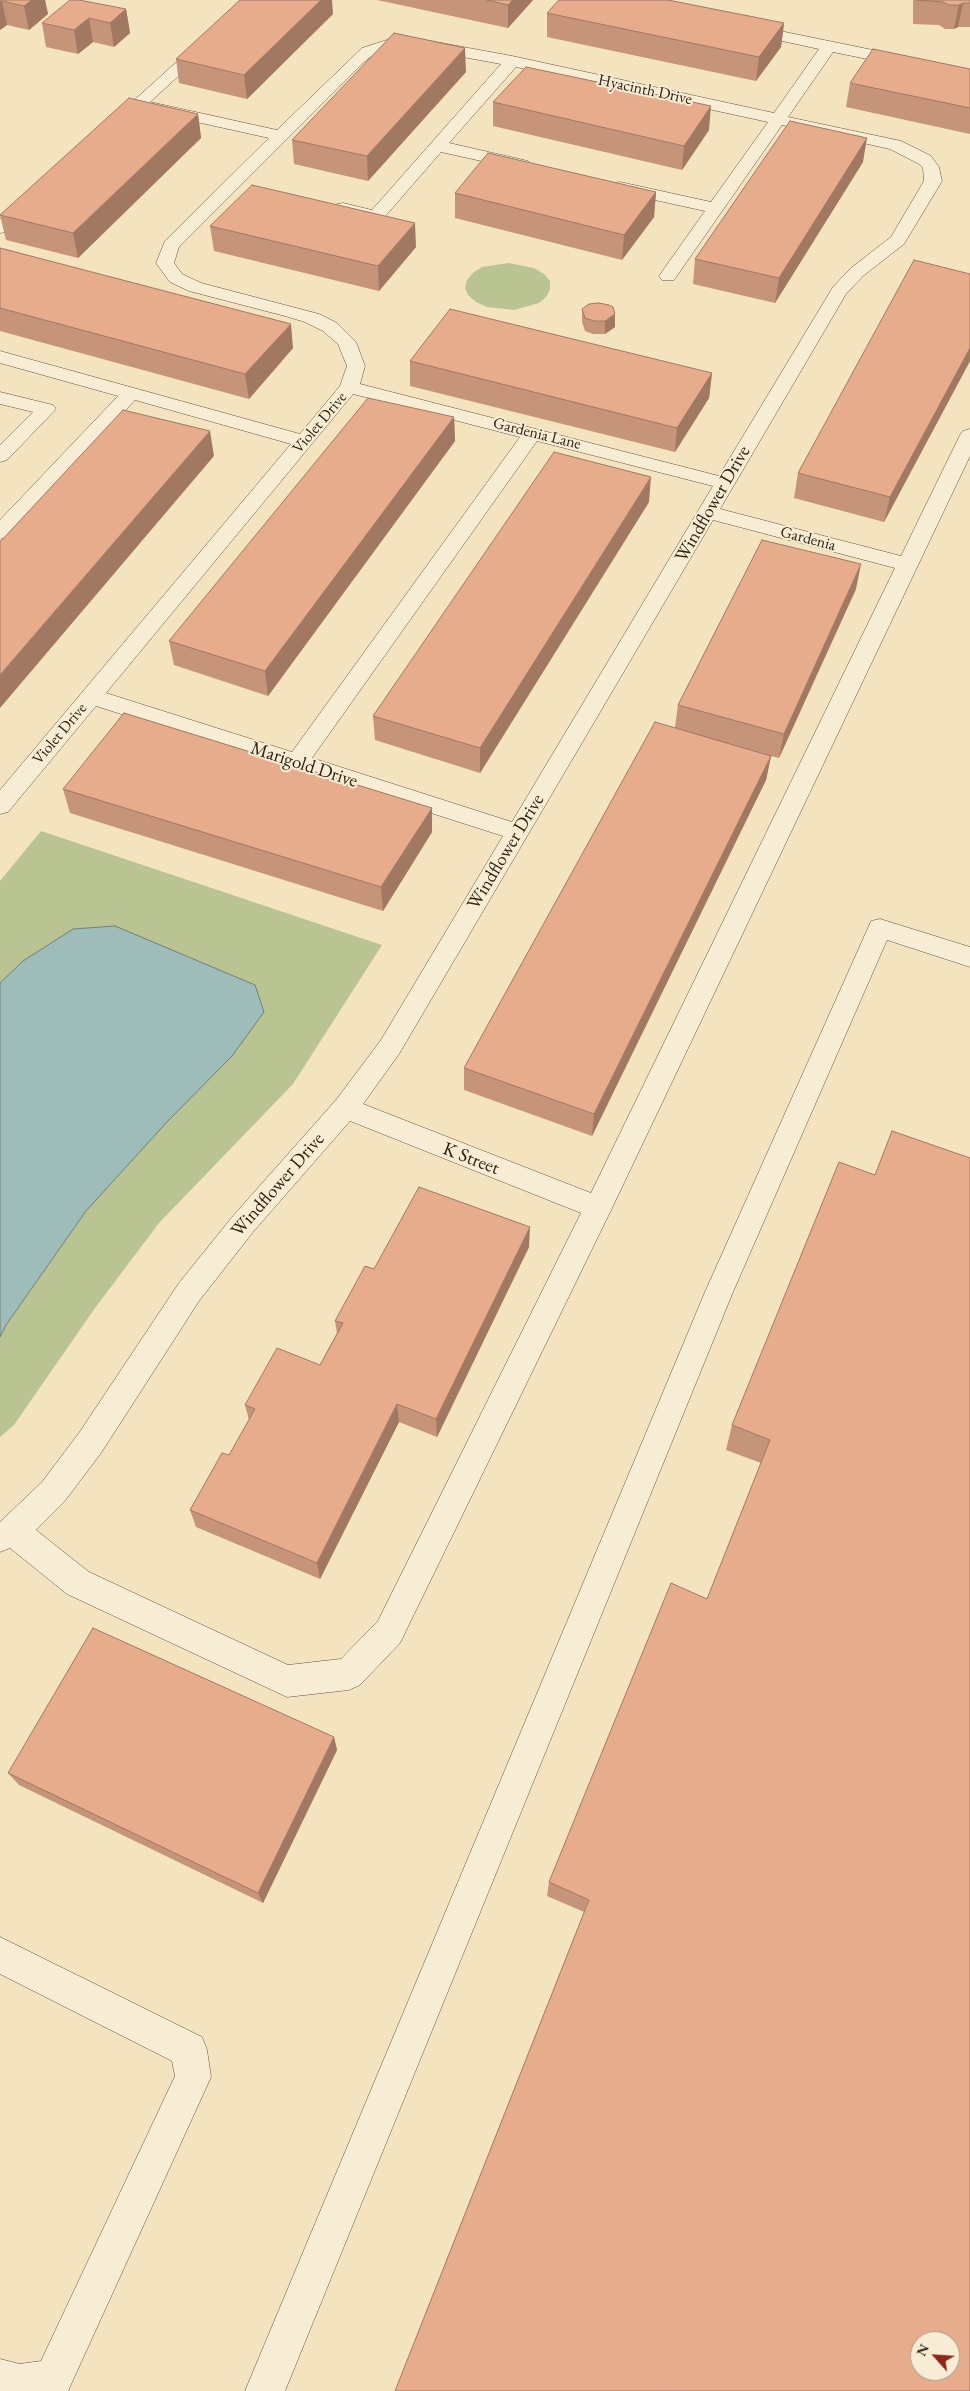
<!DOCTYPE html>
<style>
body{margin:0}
#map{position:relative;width:970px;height:2391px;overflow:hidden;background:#f3e3be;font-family:"EB Garamond",serif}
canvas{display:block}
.north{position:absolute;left:910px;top:2331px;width:50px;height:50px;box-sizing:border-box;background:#f7edd5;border:1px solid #a79c87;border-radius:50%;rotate:296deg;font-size:14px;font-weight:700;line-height:20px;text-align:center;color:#302213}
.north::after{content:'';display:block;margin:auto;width:18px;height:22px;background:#8f2418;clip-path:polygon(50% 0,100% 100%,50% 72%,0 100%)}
</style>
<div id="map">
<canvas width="970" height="2391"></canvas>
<div class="north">N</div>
</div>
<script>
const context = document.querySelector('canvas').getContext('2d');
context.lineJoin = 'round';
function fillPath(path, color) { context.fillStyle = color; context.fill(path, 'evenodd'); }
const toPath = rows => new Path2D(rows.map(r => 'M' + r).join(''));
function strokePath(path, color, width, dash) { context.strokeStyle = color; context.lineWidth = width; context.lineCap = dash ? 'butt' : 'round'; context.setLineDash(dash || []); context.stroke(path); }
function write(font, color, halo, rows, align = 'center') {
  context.font = font + ' "EB Garamond",serif'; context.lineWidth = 4; context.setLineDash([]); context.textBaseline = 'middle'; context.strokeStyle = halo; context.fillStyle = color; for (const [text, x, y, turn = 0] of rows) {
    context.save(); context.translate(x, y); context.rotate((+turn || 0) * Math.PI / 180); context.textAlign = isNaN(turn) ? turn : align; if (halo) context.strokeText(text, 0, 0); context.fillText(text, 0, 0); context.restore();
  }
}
const green = toPath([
 [509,263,534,268,544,274,550,281,550,289,547,296,539,303,514,310,487,307,476,302,468,295,465,288,467,280,473,273,482,267],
 [41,831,382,945,293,1084,159,1223,95,1308,14,1425,0,1437,0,881]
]);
const water = toPath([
 [115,926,255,985,264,1012,232,1056,167,1122,86,1211,6,1325,0,1337,0,983,23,961,73,929,115,926]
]);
const minor = toPath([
 [245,0,262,0,150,102,277,130,362,48,393,38,414,38,512,56,774,113,819,49,741,32,738,29,741,26,746,24,970,70,970,80,833,52,788,117,901,141,931,156,939,167,942,181,904,244,863,276,846,294,720,509,901,556,960,435,963,431,970,429,970,456,612,1208,400,1643,360,1685,349,1690,287,1697,67,1594,10,1548,0,1552,0,1522,42,1482,79,1433,179,1283,233,1216,336,1100,381,1040,503,836,96,706,8,812,0,814,0,790,291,444,135,400,7,537,0,539,0,520,118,396,0,363,0,351,300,434,340,386,347,366,338,344,323,331,305,322,285,316,189,291,170,282,156,263,165,241,269,138,138,109,132,107,130,104,245,0],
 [394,48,414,48,501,64,372,210,343,203,337,204,334,208,337,212,376,221,382,220,441,152,522,170,528,169,530,165,528,161,449,143,516,67,768,122,711,202,620,182,614,183,611,187,614,191,705,211,659,276,662,280,674,280,782,125,890,149,919,164,923,168,924,181,891,237,851,268,833,287,719,476,360,384,365,366,356,342,337,323,319,314,201,283,182,274,174,263,179,247,364,62,374,54,394,48],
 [353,394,520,437,292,752,106,693,353,394],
 [537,441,713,486,512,822,312,758,537,441],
 [713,520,895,568,591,1193,363,1104,399,1054,713,520],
 [350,1121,581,1213,378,1621,341,1659,288,1665,89,1572,36,1530,64,1502,101,1453,199,1301,253,1232,350,1121],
 [31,196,37,197,40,201,37,205,6,232,0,233,0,219,25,197,31,196],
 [0,392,53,405,56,409,7,460,0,462,0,445,33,412,0,404,0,392],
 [880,919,970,947,970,967,887,940,733,1292,285,2391,245,2391,705,1292,868,928,871,921,880,919],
 [0,1937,202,2037,207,2050,211,2077,68,2391,0,2391,0,2359,20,2364,41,2361,175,2076,172,2061,0,1974,0,1937]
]);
const wall = toPath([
 [0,0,45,0,48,14,29,30,7,25,0,30],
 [377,0,533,0,508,28],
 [913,0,970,0,970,27,958,27,954,29,945,29,939,25,913,24],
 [126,9,130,33,114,47,93,42,78,54,46,47,42,23],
 [547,13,784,23,781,47,756,81,547,37],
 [333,14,247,99,179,83,176,59],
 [970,69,970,134,846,107,850,83],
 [466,72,368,181,294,164,292,140],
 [493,102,709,130,682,170,493,126],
 [198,114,201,138,78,258,6,240,0,215],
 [863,162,775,303,693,284,695,259],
 [656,192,654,217,622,260,455,218,455,193],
 [210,226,416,247,379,291,214,251],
 [0,248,293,348,249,399,0,331],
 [970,274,970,361,884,522,794,498,798,473],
 [589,304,615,327,605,334,593,334,585,331,582,322,582,309],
 [410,361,712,373,709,398,675,452,410,386],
 [454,417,455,441,268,696,174,665,169,641],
 [649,502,480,773,375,740,373,716],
 [856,589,779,758,771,756,766,780,592,1136,464,1090,464,1068,675,727,678,705],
 [63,789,432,832,383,911,70,813],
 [875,1175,584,1912,547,1896,549,1882,707,1599,761,1463,726,1450,732,1425],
 [529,1247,437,1437,399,1422,320,1579,196,1527,190,1510,229,1455,249,1420,245,1405,320,1365,337,1333,335,1321,374,1269],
 [334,1737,337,1750,263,1903,19,1785,8,1773]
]);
const shadedWall = toPath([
 [32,0,45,0,48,14,29,30,24,6],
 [321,0,332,0,333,14,247,99,244,75],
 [513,0,533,0,508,28,508,5],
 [2,1,7,25,0,30,0,3],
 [963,3,958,27,954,29,959,5],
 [126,9,130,33,114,47,110,23],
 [89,18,93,42,78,54,74,30],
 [784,23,781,47,756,81,759,57],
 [465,48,466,72,368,181,367,156],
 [711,106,709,130,682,170,684,146],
 [198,114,201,138,78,258,73,233],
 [867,138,863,162,775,303,779,278],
 [656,192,654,217,622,260,624,235],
 [415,223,416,247,379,291,378,266],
 [615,314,615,327,605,334,605,321],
 [291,324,293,348,249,399,245,374],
 [970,348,970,361,884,522,890,497],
 [712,373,709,398,675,452,677,428],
 [454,417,455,441,268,696,265,671],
 [210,431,214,456,0,708,0,675],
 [651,477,649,502,480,773,480,748],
 [861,564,856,589,779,758,784,734],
 [771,756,766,780,592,1136,594,1114],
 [432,808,432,832,383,911,381,887],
 [530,1227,529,1247,437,1437,436,1419],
 [397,1404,399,1422,320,1579,317,1563],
 [334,1737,337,1750,263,1903,258,1893]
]);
const building = toPath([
 [0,0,32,0,24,6,2,1,0,3,0,0],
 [70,0,79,0,126,9,110,23,89,18,74,30,42,23,70,0],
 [240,0,321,0,244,75,176,59,240,0],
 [487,0,513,0,508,5,487,0],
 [559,0,668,0,784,23,759,57,547,13,559,0],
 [917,0,970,0,970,3,963,3,959,5,949,5,943,2,917,0],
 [394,33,465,48,367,156,292,140,394,33],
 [873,49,970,69,970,108,850,83,873,49],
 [526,67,711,106,684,146,493,102,526,67],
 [129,98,198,114,73,233,0,215,129,98],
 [790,121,867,138,779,278,695,259,790,121],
 [488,153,656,192,624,235,455,193,488,153],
 [252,185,415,223,378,266,210,226,252,185],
 [0,248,291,324,245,374,0,308,0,248],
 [914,260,970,274,970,348,890,497,798,473,914,260],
 [599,303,609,305,613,307,615,314,605,321,594,321,585,318,582,309,589,304,599,303],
 [450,309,712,373,677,428,410,361,450,309],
 [368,398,454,417,265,671,169,641,368,398],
 [123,410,210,431,0,675,0,542,123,410],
 [554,452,651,477,480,748,373,716,554,452],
 [762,540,861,564,784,734,678,705,762,540],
 [124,713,432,808,381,887,63,789,124,713],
 [655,722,771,756,594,1114,464,1068,655,722],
 [892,1131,970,1158,970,2391,395,2391,589,1900,549,1882,671,1583,707,1599,770,1440,732,1425,839,1162,875,1175,892,1131],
 [920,2341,950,2341,950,2371,920,2371,920,2341],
 [419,1187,530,1227,436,1419,397,1404,317,1563,190,1510,222,1453,229,1455,255,1409,245,1405,277,1348,320,1365,343,1323,335,1321,365,1266,374,1269,419,1187],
 [93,1628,334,1737,258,1893,8,1773,93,1628]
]);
const farStreetnames = [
 ["Hyacinth Drive",645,90,12],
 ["Violet Drive",320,423,-50],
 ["Gardenia Lane",537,434,14],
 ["Gardenia",808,539,15],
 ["Violet Drive",60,734,-50]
];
const streetNames = [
 ["Windflower Drive",713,504,-60],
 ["Marigold Drive",304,765,18],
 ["Windflower Drive",506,852,-59],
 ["K Street",471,1159,21],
 ["Windflower Drive",278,1185,-49]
];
fillPath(green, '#bac493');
fillPath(water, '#9ebdba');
strokePath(water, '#727f77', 1);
strokePath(minor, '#61523e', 1);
fillPath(minor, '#f7edd5');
fillPath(wall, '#c69478');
fillPath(shadedWall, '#a17862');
fillPath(building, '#e6ac8c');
strokePath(building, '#a17862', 1);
write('16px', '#302213', '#f7edd5', farStreetnames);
write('19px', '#302213', '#f7edd5', streetNames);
</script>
